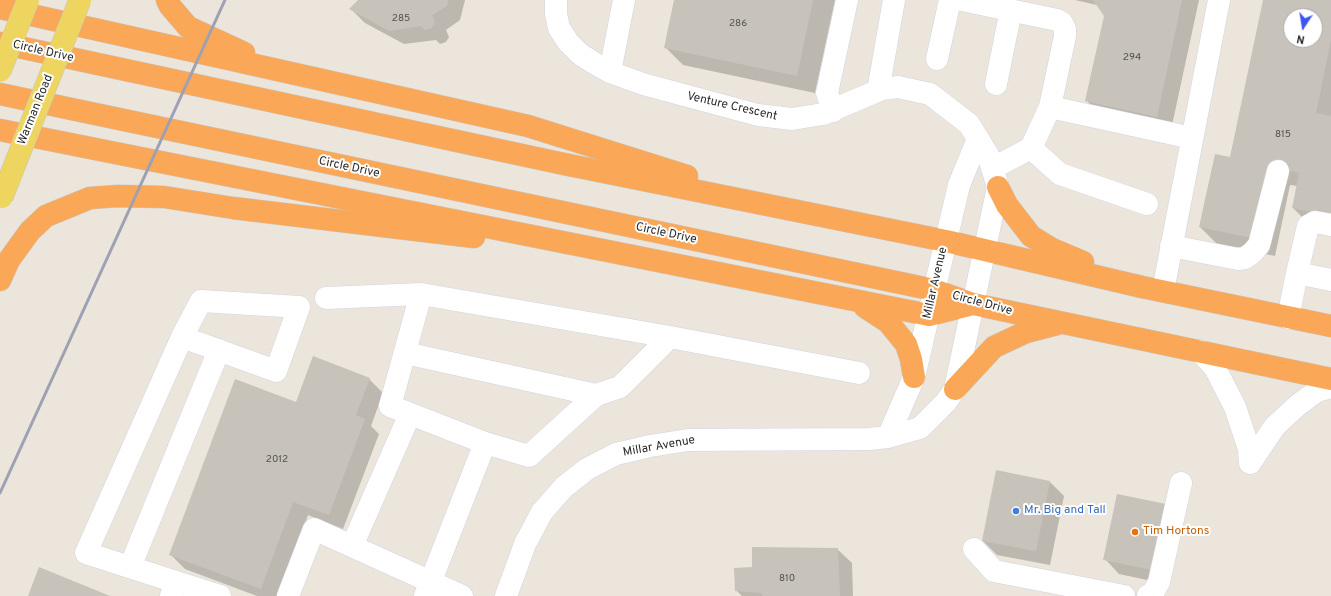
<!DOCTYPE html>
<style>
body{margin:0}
#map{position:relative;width:1331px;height:596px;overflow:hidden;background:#ebe5db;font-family:Overpass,sans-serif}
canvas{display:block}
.north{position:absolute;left:1283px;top:8px;width:40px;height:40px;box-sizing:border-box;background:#fff;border:1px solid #a9a9a9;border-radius:50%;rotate:192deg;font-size:11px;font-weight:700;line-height:16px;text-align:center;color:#292929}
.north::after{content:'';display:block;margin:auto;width:14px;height:18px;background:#3e55f5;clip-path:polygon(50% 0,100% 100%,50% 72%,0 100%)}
</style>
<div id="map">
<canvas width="1331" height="596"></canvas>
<div class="north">N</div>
</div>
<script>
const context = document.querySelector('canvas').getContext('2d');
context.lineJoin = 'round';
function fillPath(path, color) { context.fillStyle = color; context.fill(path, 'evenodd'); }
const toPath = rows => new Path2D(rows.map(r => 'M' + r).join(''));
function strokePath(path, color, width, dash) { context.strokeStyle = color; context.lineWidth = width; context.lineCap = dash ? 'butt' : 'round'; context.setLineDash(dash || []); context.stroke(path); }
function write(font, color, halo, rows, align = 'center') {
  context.font = font + ' Overpass,sans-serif'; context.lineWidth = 4; context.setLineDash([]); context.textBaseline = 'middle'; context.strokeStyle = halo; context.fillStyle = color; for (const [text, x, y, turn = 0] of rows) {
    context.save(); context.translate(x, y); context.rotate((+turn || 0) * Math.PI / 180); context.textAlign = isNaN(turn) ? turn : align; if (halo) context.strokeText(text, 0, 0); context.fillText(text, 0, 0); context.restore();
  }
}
const shadow = toPath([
 [359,0,465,0,460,20,446,30,449,37,446,42,440,44,436,40,404,44,365,23,351,9],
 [675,0,835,0,815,93,683,65,665,47],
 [1075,0,1199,0,1171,130,1100,114,1086,100,1105,16,1097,5],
 [1264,0,1331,0,1331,230,1311,226,1293,208,1298,186,1290,185,1275,256,1218,245,1200,227,1230,159],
 [1291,16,1315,16,1315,40,1291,40],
 [369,379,383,393,371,426,379,434,343,529,308,515,278,596,257,596,185,569,170,554,296,403],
 [1050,482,1064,496,1050,565,997,555,983,541],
 [1165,505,1166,584,1119,574,1105,559],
 [837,549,852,563,853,596,742,596,736,590,753,568]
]);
const building = toPath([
 [358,0,448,0,447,6,432,15,435,22,432,28,425,30,421,26,389,31,349,9],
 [674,0,813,0,797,76,664,48],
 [1093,0,1182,0,1157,117,1085,101,1104,16],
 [1263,0,1331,0,1331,40,1316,113,1331,116,1331,216,1292,208,1299,173,1272,167,1257,239,1199,227,1215,154,1230,157],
 [1291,16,1315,16,1315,40,1291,40],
 [313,356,370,378,356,415,365,419,329,515,293,502,261,589,169,555,235,379,296,402],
 [996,470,1050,481,1036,551,982,541],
 [1117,494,1166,504,1152,570,1103,560],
 [752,547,838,548,840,596,762,596,762,593,735,591,734,568,752,567],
 [39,567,110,596,28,596]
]);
const minor = toPath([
 [962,0,1057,20,1062,23,1065,29,1065,36,1050,107],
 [937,59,950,0],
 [610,72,624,0],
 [996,84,1011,10],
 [878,91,894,0],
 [833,111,827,93,847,0],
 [1031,148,1060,174,1147,204],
 [993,168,1031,148,1050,107,1192,138],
 [1331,225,1315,222,1308,226,1297,273,1331,280],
 [1171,246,1238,259,1245,258,1252,253,1259,245,1278,171],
 [1163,291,1219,0],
 [421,294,670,337],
 [326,298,421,294,390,406,485,443,425,596],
 [1288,318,1297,273],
 [1200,351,1215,368,1235,407,1249,449,1250,463],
 [405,353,596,395,529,456,485,443],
 [596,395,620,387,670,337,859,373],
 [888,437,914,377,959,185,978,139],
 [1250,463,1275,426,1298,405,1317,391,1331,387],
 [352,546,410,414],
 [974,549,994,571,1124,596],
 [130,567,219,350],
 [176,582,220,596],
 [171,596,176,582,86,553,182,337,201,301,299,307,276,371,182,337],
 [288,596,314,529,462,596],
 [506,596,525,544,542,512,564,487,587,469,616,454,650,446,688,440,869,439,888,437,920,428,946,402,955,389,998,187,988,155,969,124,930,94,898,87,882,89,823,114,792,119,758,115,643,84,610,72,594,63,580,54,568,42,559,28,556,14,556,0],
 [1148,596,1153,593,1159,582,1181,483]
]);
const highway = toPath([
 [167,0,170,6,188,27,244,53],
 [0,8,528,126,687,176],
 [0,43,564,164,946,241,1142,287,1331,326],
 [0,94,934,290,973,304,1331,379],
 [0,130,929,315,973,304],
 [998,187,1007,205,1031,236,1052,249,1083,262],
 [0,280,9,260,30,231,46,216,90,198,118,196,164,197,233,208,474,237],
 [865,307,888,322,906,344,911,359,914,377],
 [955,389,994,347,1026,332,1057,324]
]);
const rail = toPath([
 [0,493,225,0]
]);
const majorBridge = toPath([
 [0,71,28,0],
 [2,197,80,0]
]);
const markers = [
 [1016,511,4,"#3f7fe0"],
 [1135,532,4,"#e8710a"]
];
const numberNames = [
 ["285",401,19],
 ["286",738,24],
 ["294",1132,58],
 ["815",1283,135],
 ["2012",277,460],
 ["810",787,579]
];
const streetNames = [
 ["Circle Drive",43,52,13],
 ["Venture Crescent",732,107,13],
 ["Warman Road",36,110,-68],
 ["Circle Drive",349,168,12],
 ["Circle Drive",666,234,12],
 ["Millar Avenue",936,283,-77],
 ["Circle Drive",982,304,15],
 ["Millar Avenue",659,447,-10]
];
const shopNames = [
 ["Mr. Big and Tall",1024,511]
];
const foodNames = [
 ["Tim Hortons",1143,532]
];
fillPath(shadow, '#0003');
fillPath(building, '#c7c3ba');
strokePath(minor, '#d1d3e2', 23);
strokePath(highway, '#c7c7c7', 23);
strokePath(minor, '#fff', 22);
strokePath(highway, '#faa858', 22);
strokePath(rail, '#9ea0b3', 3);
strokePath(majorBridge, '#c7c7c7', 23, []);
strokePath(majorBridge, '#edd55f', 22);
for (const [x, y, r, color] of markers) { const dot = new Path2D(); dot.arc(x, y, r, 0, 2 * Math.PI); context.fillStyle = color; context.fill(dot); strokePath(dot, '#fff', 1.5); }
write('10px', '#50504d', null, numberNames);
write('12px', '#292929', '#fff', streetNames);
write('12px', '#366cbe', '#fff', shopNames, 'left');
write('12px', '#c56008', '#fff', foodNames, 'left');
</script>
